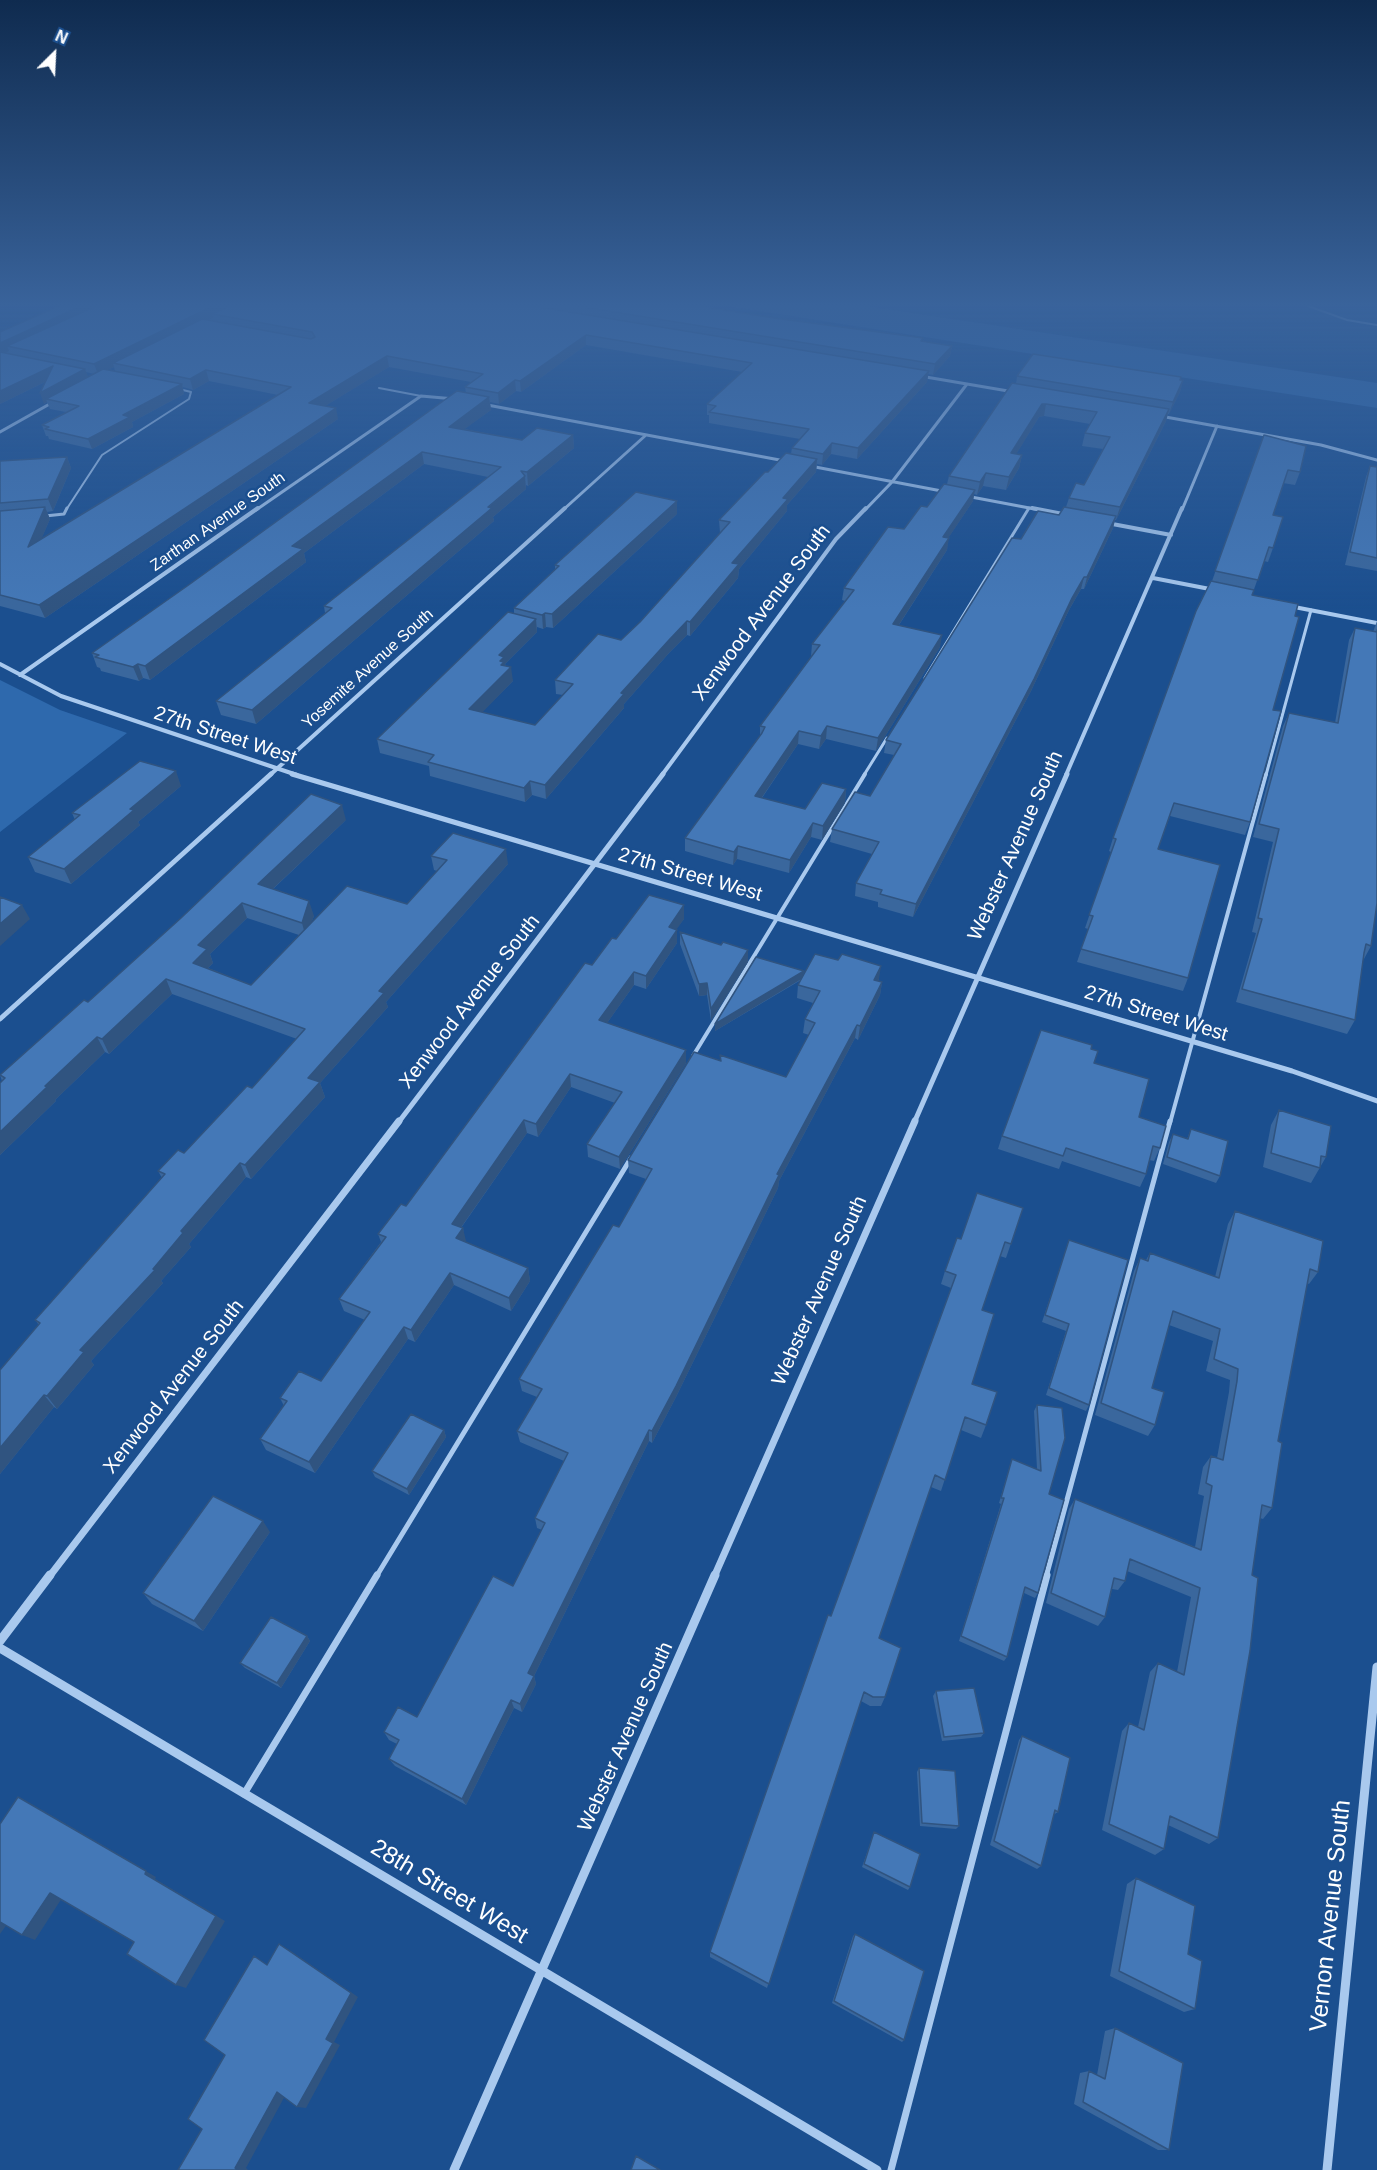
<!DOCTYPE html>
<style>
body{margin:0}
#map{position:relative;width:1377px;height:2170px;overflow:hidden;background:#1b4f8f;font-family:Helvetica,sans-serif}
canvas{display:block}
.north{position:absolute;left:24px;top:24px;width:60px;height:60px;-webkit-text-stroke:4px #1b4f8f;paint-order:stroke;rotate:24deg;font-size:16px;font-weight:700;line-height:24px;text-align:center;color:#fff}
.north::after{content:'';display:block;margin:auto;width:21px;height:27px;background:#fff;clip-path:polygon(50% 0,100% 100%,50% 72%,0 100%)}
</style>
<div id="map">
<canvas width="1377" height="2170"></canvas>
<div class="north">N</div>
</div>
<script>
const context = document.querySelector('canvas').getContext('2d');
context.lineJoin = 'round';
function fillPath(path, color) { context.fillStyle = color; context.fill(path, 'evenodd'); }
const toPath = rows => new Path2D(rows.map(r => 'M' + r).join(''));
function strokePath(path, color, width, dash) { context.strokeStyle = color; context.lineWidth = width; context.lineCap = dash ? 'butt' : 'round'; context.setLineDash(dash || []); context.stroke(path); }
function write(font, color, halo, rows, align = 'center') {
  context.font = font + ' Helvetica,sans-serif'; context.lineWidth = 5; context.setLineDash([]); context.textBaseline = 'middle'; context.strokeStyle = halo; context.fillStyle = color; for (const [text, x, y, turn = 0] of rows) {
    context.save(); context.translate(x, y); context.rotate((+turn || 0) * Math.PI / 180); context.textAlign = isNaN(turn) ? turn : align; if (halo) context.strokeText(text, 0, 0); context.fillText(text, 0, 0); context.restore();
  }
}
const green = toPath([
 [727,306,866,306,1377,383,1377,408],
 [0,680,60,710,127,733,0,832]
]);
const laneFar4 = toPath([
 [1308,306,1347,320,1377,325],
 [379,388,421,396],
 [66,510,102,455,189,399,191,392,179,389]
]);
const laneFar3 = toPath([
 [45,516,64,514,67,508],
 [925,678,1029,508],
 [864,775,887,738],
 [1266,775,1311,610]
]);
const laneFar2 = toPath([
 [693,1056,865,774],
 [1170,1123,1266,774]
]);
const laneFar1 = toPath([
 [376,1577,631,1158],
 [1046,1577,1170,1121]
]);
const lane = toPath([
 [244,1794,377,1575],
 [891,2170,1047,1575]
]);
const streetFar4 = toPath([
 [920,376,1014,392],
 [482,404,785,461],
 [1160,416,1321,445,1377,460],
 [0,432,55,401],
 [810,466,947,492],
 [966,496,1040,510],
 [256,510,421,396,455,399],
 [563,510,646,435],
 [865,510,892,482,967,384],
 [1182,510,1217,426]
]);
const streetFar3 = toPath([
 [1032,508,1068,515],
 [1107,523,1171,535],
 [1153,578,1215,590],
 [1289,606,1377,623],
 [0,664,61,696,297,775],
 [20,675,258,508],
 [270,775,565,508],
 [662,775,836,539,866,508],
 [1066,775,1182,508]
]);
const streetFar2 = toPath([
 [292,774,1292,1071,1377,1101],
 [0,1019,271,774],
 [398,1123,663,774],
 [914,1123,1067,774]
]);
const streetFar1 = toPath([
 [49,1577,399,1121],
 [714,1577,915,1121]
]);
const street = toPath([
 [0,1641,50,1575],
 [0,1648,877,2170],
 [454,2170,715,1575],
 [1327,2170,1377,1667]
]);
const wall = toPath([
 [59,306,699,306,952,346,950,356,933,375,928,374,927,382,857,459,831,454,822,465,817,464,816,472,787,505,787,511,739,569,738,578,690,636,687,635,669,653,624,704,624,708,546,799,532,795,525,802,430,776,429,766,380,753,377,739,514,614,514,608,555,570,555,565,677,514,553,628,546,627,543,629,537,627,537,632,505,664,513,681,482,712,535,725,563,695,556,694,555,680,621,640,640,622,720,533,719,520,768,472,791,454,792,448,800,439,709,423,709,415,707,415,707,404,742,372,586,345,521,392,516,391,499,404,490,402,491,410,464,429,522,440,573,435,574,448,528,486,526,485,526,489,493,517,494,521,256,724,221,715,216,701,325,613,324,606,488,477,424,464,304,553,306,562,150,680,143,678,139,681,101,671,100,668,97,667,92,653,466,393,465,387,471,382,389,367,325,406,338,419,45,618,0,606,0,461,67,457,71,468,53,511,47,512,50,519,41,539,278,395,209,381,193,390,183,387,184,394,132,422,133,427,92,449,49,439,48,436,46,436,42,425,66,412,50,409,47,402,44,404,45,382,0,404,0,332],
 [114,367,115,371,107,370],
 [86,372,94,374,88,377],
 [1017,376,1183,380,1180,392,1169,414,1168,414,1166,421,1116,520,1115,520,1113,528,1084,589,1081,589,1069,610,1031,691,913,917,878,907,878,902,855,896,856,883,872,854,830,842,832,829,870,796,894,755,884,753,886,740,1021,539,1059,515,1066,507,1069,498,1084,485,1103,449,1082,446,1085,433,1090,424,1044,416,1039,417,1016,454,1022,455,1019,468,1006,490,983,486,977,495,974,494,973,501,948,538,947,550,899,625,940,647,876,751,826,739,819,749,798,744,762,798,805,809,846,789,845,803,822,840,811,837,789,873,737,859,733,865,685,851,685,838,760,737,760,726,812,657,811,656,812,644,845,601,842,600,844,588,927,507,947,484,949,476,1016,384],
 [1264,435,1300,472,1295,485,1283,483,1273,515,1273,548,1268,562,1264,561,1252,595,1273,710,1250,822,1245,835,1170,816,1158,849,1188,978,1183,991,1077,962,1088,929,1085,928,1111,852,1109,851,1113,838,1212,581],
 [1370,466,1377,467,1377,571,1345,565,1366,477],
 [1377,621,1377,903,1371,946,1364,959,1363,959,1355,1020,1347,1034,1236,1002,1256,933,1252,932,1273,842,1253,837,1283,726,1289,713,1335,723,1349,640,1355,628,1373,632],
 [181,786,138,822,140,825,71,884,35,872,28,857,75,820,72,813],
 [346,820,273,889,314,916,311,923,407,904,437,871,434,870,431,856,508,864,386,1002,388,1007,320,1083,325,1097,251,1179,246,1177,189,1244,191,1247,161,1281,163,1283,91,1361,94,1365,57,1409,54,1407,0,1474,0,1370,39,1325,35,1320,162,1178,158,1171,184,1153,252,1088,297,1039,172,994,109,1054,105,1052,55,1100,56,1101,0,1155,0,1083,2,1081,0,1075,88,1002],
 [247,918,299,935,251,985,208,968,213,963,210,954],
 [684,919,676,929,677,943,646,989,634,985,607,1023,686,1063,620,1169,588,1157,587,1144,615,1103,571,1087,538,1137,527,1133,461,1228,463,1228,465,1242,528,1268,530,1281,511,1311,454,1285,415,1342,408,1339,315,1473,266,1450,260,1439,284,1406,280,1398,321,1381,365,1320,344,1311,339,1299,381,1242,378,1234,406,1206,592,965,616,939],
 [680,932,748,962,711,1021,707,995,699,996,680,944],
 [804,971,803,976,879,979,878,981,882,982,880,995,858,1040,855,1038,779,1181,778,1188,676,1397,652,1443,649,1441,534,1676,536,1684,522,1712,514,1708,466,1805,395,1766,389,1759,397,1744,389,1740,384,1732,417,1717,513,1586,542,1530,537,1528,535,1518,564,1461,520,1442,517,1431,537,1397,522,1391,519,1379,619,1227,646,1179,629,1173,628,1160,720,1061,720,1055,786,1077,809,1035,803,1033,805,1019,813,1003,797,998,798,985,801,980,715,1031,715,1024],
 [1091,1049,1094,1063,1139,1117,1160,1148,1154,1161,1149,1160,1146,1174,1140,1187,1062,1161,1059,1169,998,1149,1002,1136],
 [1279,1110,1326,1157,1311,1183,1263,1167,1271,1125],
 [1191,1129,1220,1176,1216,1183,1163,1164,1169,1142,1173,1134,1187,1139],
 [1023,1208,1006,1258,1000,1256,982,1310,972,1384,986,1425,981,1438,961,1430,941,1491,931,1487,879,1638,885,1697,881,1706,870,1706,861,1701,767,1988,710,1957,710,1952,831,1616,951,1288,941,1284,945,1271,961,1239],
 [1235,1211,1318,1272,1309,1284,1307,1283,1278,1441,1272,1508,1263,1519,1260,1518,1252,1575,1218,1838,1209,1844,1168,1825,1164,1849,1155,1855,1102,1830,1122,1731,1129,1723,1138,1727,1150,1672,1158,1663,1177,1672,1191,1597,1127,1571,1125,1581,1118,1590,1112,1589,1105,1617,1098,1626,1046,1603,1069,1509,1075,1499,1195,1547,1204,1496,1198,1494,1203,1467,1211,1456,1217,1458,1229,1392,1230,1380,1206,1371,1213,1341,1169,1325,1152,1388,1155,1425,1148,1436,1095,1415,1134,1271,1140,1258,1146,1260,1150,1253,1215,1277,1228,1224],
 [1069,1240,1089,1405,1086,1411,1046,1395,1066,1331,1042,1322],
 [1037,1405,1049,1494,1038,1593,1035,1598,1024,1593,1007,1657,1004,1661,959,1641,1001,1504,999,1503,1010,1465,1012,1459,1037,1469,1034,1411],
 [444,1430,446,1437,409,1495,375,1477,372,1471],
 [270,1532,203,1631,152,1604,143,1593],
 [307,1636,310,1641,281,1688,245,1668,240,1663],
 [936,1691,984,1733,981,1737,942,1741,933,1696],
 [1022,1736,1058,1812,1053,1815,1041,1866,1037,1869,990,1845,1019,1740],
 [919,1768,959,1826,956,1829,920,1826,917,1772],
 [874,1832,910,1887,908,1890,862,1867],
 [1136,1878,1188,1954,1195,2009,1184,2012,1110,1976,1127,1884],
 [855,1934,904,2040,902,2042,832,2003,853,1936],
 [1115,2028,1169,2150,1158,2150,1074,2104,1080,2073,1089,2071,1097,2075,1105,2031]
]);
const shadedWall = toPath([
 [81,306,105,306,7,346,9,351,0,356,0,343],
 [213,306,236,306,212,314,213,318,118,364,113,363,114,367,98,374,94,364],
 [586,335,586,345,521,392,520,381],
 [952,346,950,356,933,375,935,364],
 [387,356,389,367,312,414,309,403],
 [53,366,57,376,0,404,0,391],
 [85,369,89,379,46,399,47,402,44,404,40,393],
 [206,370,209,381,193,390,190,379],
 [929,371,927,382,857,459,858,448],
 [515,380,516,391,499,404,498,393],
 [1183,380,1180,392,1169,414,1173,402],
 [182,384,184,394,132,422,133,427,92,449,88,439,123,415],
 [489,397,491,410,451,439,449,427],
 [1042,404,1046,404,1044,416,1039,417,1009,466,1011,453],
 [336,408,338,419,45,618,39,605],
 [1169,409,1166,421,1116,520,1120,507],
 [573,435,574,448,528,486,527,472],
 [832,443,831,454,822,465,823,454],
 [422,452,424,464,304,553,306,562,150,680,145,666,292,546],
 [1022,455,1019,468,1006,490,1009,477],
 [67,457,71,468,53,511,48,499],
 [817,459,816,472,787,505,787,511,739,569,738,578,690,636,690,622,732,563,783,498],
 [986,473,983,486,977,495,980,482],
 [525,476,526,489,493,517,494,521,256,724,252,710],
 [975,490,973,501,941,549,943,537],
 [677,501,677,514,553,628,552,614],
 [45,507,50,519,33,559,28,547],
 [1116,516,1113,528,1084,589,1087,577],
 [949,538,947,550,891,637,893,624],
 [1084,577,1081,589,1069,610,1031,691,913,917,916,904,1072,598],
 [545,613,546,627,543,629,542,615],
 [536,619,537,632,505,664,506,671,511,667,513,681,472,723,469,709,499,655],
 [687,621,687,635,669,653,624,704,624,708,546,799,545,785,621,693,669,640],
 [942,635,940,647,876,751,878,738],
 [138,664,143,678,139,681,133,667],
 [827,726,826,739,819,749,821,736],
 [799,731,798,744,754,809,755,796],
 [176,771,181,786,138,822,140,825,71,884,64,869,130,809],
 [530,781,532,795,525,802,524,788],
 [846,789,845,803,822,840,823,826],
 [342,805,346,820,263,898,258,884],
 [813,823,811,837,789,873,790,860],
 [738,846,737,859,733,865,734,852],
 [506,849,508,864,386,1002,388,1007,320,1083,325,1097,251,1179,245,1165,308,1078,379,991],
 [309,901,314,916,306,938,302,923],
 [242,903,247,918,210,954,213,963,199,977,193,963,198,945],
 [22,905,30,919,0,946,0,924],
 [684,905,684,919,669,940,669,927],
 [677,930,677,943,646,989,646,976],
 [748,950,748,962,711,1021,711,1009],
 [881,966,879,979,872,993,874,980],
 [804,971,803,978,715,1031,715,1024],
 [634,972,634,985,600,1033,599,1020],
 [166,979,172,994,109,1054,102,1039],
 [882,982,880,995,858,1040,860,1026],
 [707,983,707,995,699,996,699,984],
 [857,1025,855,1038,779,1181,778,1188,676,1397,652,1443,652,1431,777,1174],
 [97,1037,105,1052,55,1100,56,1101,0,1155,0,1132,45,1086],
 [686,1050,686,1063,620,1169,619,1157],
 [570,1074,571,1087,538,1137,536,1124],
 [524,1120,527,1133,455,1236,452,1224],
 [240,1163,246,1177,189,1244,191,1247,161,1281,163,1283,91,1361,94,1365,57,1409,47,1396,80,1350,153,1269,181,1231],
 [463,1228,466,1241,460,1250,456,1238],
 [528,1268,530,1281,511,1311,509,1298],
 [450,1273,454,1285,415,1342,411,1330],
 [404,1327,408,1339,315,1473,309,1462],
 [44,1395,54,1407,0,1474,0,1448],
 [444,1430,446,1437,409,1495,407,1489],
 [649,1430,649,1441,534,1676,536,1684,522,1712,520,1704,528,1673],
 [263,1521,270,1532,203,1631,194,1621],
 [307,1636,310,1641,281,1688,277,1683],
 [511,1700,514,1708,466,1805,462,1799],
 [18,1797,156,1877,155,1879,225,1921,186,1988,176,1985],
 [50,1893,62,1898,35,1940,22,1935],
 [0,1920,8,1923,0,1934],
 [279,1944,288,1949,358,1997,334,2042,340,2045,306,2108,297,2107,326,2039],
 [277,2092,286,2094,246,2168,248,2170,238,2170,235,2168]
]);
const building = toPath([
 [59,306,81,306,0,343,0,332,59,306],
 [96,306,213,306,94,364,7,346,96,306],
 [229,306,533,306,929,371,858,448,832,443,823,454,792,448,809,429,709,412,716,406,707,404,752,363,586,335,520,381,515,380,498,393,465,387,483,374,387,356,309,403,336,408,39,605,0,595,0,511,45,507,28,547,291,387,206,370,190,379,113,363,202,319,311,339,315,337,312,332,212,314,229,306],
 [577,306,699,306,774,318,923,338,921,341,952,346,935,364,577,306],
 [0,352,85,369,40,393,53,366,0,391,0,352],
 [1033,354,1181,377,1180,380,1183,380,1173,402,1017,376,1033,354],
 [103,369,182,384,123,415,130,417,88,439,45,429,49,427,42,425,79,406,46,399,103,369],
 [1012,383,1169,409,1120,507,1069,498,1076,483,1084,485,1110,437,1085,433,1097,412,1046,404,1042,404,1011,453,1022,455,1009,477,986,473,980,482,949,476,1012,383],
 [457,391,489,397,449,427,522,440,537,428,573,435,527,472,521,471,525,476,488,507,492,508,252,710,216,701,332,608,324,606,501,467,422,452,292,546,303,549,145,666,138,664,133,667,95,657,99,655,92,653,190,584,457,391],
 [1264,435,1306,446,1300,472,1288,470,1273,515,1283,517,1273,548,1269,547,1258,580,1215,571,1264,435],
 [786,453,817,459,783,498,788,499,732,563,739,564,690,622,687,621,669,640,621,693,624,694,545,785,530,781,524,788,428,762,434,755,377,739,508,612,536,619,499,655,504,657,500,661,504,662,501,665,511,667,469,709,535,725,573,684,555,680,598,634,621,640,640,622,730,522,719,520,765,472,768,472,786,453],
 [67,457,48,499,0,503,0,461,67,457],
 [1370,466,1377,467,1377,558,1350,552,1370,466],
 [944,484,975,490,943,537,949,538,893,624,942,635,878,738,827,726,821,736,799,731,755,796,805,809,822,783,846,789,823,826,813,823,790,860,738,846,734,852,685,838,762,733,765,727,760,726,820,645,812,644,854,590,844,588,888,527,904,529,921,506,927,507,944,484],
 [636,492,677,501,552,614,545,613,542,615,514,608,559,566,555,565,636,492],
 [1064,507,1116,516,1087,577,1084,577,1072,598,1034,679,916,904,880,894,882,890,856,883,879,842,832,829,855,792,870,796,901,744,886,740,1012,538,1021,539,1038,511,1059,515,1064,507],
 [1211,581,1254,590,1252,595,1298,604,1295,616,1299,617,1273,710,1281,711,1250,822,1174,803,1158,849,1220,865,1188,978,1081,949,1093,916,1089,915,1116,839,1113,838,1196,611,1211,581],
 [1355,628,1377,632,1377,630,1377,903,1371,946,1366,944,1364,953,1355,1020,1242,989,1262,919,1258,918,1279,829,1259,824,1289,713,1338,723,1355,628],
 [140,761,176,771,130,809,134,810,64,869,28,857,80,815,72,813,140,761],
 [311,794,342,805,258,884,309,901,302,923,242,903,198,945,207,949,193,963,251,985,347,886,407,904,447,860,431,856,453,833,506,849,379,991,384,993,308,1078,320,1082,245,1165,240,1163,181,1231,183,1233,153,1269,155,1270,80,1350,84,1352,47,1396,44,1395,0,1448,0,1370,40,1323,35,1320,165,1174,158,1171,178,1150,184,1153,247,1086,252,1088,305,1029,166,979,102,1039,97,1037,45,1086,47,1087,0,1132,0,1083,5,1078,0,1075,84,1000,88,1002,181,918,311,794],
 [649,895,684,905,669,927,677,930,646,976,634,972,599,1020,686,1050,619,1157,587,1144,622,1092,570,1074,536,1124,524,1120,452,1224,463,1228,456,1238,528,1268,509,1298,450,1273,411,1330,404,1327,309,1462,260,1439,287,1401,280,1398,299,1371,321,1381,370,1312,339,1299,386,1237,378,1234,401,1204,406,1206,585,963,592,965,612,938,616,939,649,895],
 [0,897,22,905,0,924,0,897],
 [680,932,721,945,723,942,748,950,711,1009,707,983,699,984,680,932],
 [815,954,838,960,842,954,881,966,874,980,882,982,860,1026,857,1025,777,1174,779,1175,676,1386,652,1431,649,1430,528,1673,534,1676,520,1704,511,1700,462,1799,389,1759,399,1740,384,1732,398,1707,417,1717,493,1576,513,1586,545,1523,535,1518,568,1453,517,1431,542,1389,519,1379,613,1225,619,1227,652,1169,628,1160,694,1052,721,1061,720,1055,786,1077,815,1023,805,1019,820,991,798,985,815,954],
 [756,957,804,971,715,1024,756,957],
 [1041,1030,1092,1045,1091,1049,1098,1051,1094,1063,1149,1079,1139,1117,1166,1126,1160,1148,1153,1146,1146,1174,1066,1148,1063,1156,1002,1136,1041,1030],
 [1279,1110,1331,1126,1326,1157,1321,1156,1320,1168,1271,1153,1279,1110],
 [1191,1129,1228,1141,1220,1176,1167,1157,1173,1134,1188,1139,1191,1129],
 [977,1193,1023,1208,1011,1244,1005,1242,982,1310,994,1314,972,1384,997,1392,986,1425,965,1417,945,1480,935,1475,879,1638,901,1648,885,1697,873,1697,864,1692,769,1984,710,1952,828,1615,831,1616,956,1275,945,1271,957,1238,961,1239,977,1193],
 [1235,1211,1323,1241,1318,1272,1310,1269,1278,1441,1282,1443,1272,1508,1262,1505,1252,1575,1258,1578,1250,1651,1218,1838,1170,1816,1164,1849,1109,1824,1129,1723,1144,1730,1158,1663,1184,1675,1200,1588,1130,1559,1125,1581,1114,1578,1105,1617,1051,1593,1075,1499,1201,1550,1212,1486,1206,1483,1211,1456,1223,1460,1237,1381,1238,1369,1214,1359,1220,1329,1173,1311,1152,1388,1164,1392,1155,1425,1101,1403,1140,1258,1148,1261,1150,1253,1219,1278,1235,1211],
 [1069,1240,1128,1260,1089,1405,1049,1388,1069,1324,1045,1315,1069,1240],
 [1037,1405,1062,1408,1065,1438,1049,1494,1064,1500,1038,1593,1025,1587,1007,1657,961,1636,1004,1498,1001,1498,1012,1459,1041,1471,1037,1405],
 [411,1414,444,1430,407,1489,372,1471,411,1414],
 [213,1496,263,1521,194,1621,143,1593,213,1496],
 [271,1617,307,1636,277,1683,240,1663,271,1617],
 [974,1688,984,1733,944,1737,936,1691,974,1688],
 [1022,1736,1070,1758,1058,1812,1055,1810,1041,1866,994,1841,1022,1736],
 [919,1768,955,1771,959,1826,922,1823,919,1768],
 [18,1797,146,1871,145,1874,216,1916,176,1985,127,1954,134,1942,50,1893,22,1935,0,1922,0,1824,18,1797],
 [874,1832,920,1854,910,1887,864,1864,874,1832],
 [1136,1878,1195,1906,1188,1954,1202,1961,1195,2009,1119,1971,1136,1878],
 [855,1934,924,1971,904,2040,834,2001,855,1934],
 [279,1944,351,1993,326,2039,333,2043,297,2107,277,2092,235,2168,238,2170,178,2170,202,2129,188,2119,225,2055,204,2040,254,1956,267,1965,279,1944],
 [1115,2028,1183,2063,1169,2150,1083,2102,1089,2071,1105,2079,1115,2028],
 [636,2156,660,2170,631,2170,636,2156]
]);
const farStreetnames = [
 ["Zarthan Avenue South",218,522,-35],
 ["Yosemite Avenue South",368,669,-42]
];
const streetNames = [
 ["Xenwood Avenue South",762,613,-53],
 ["27th Street West",225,736,18],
 ["Webster Avenue South",1016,846,-66],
 ["27th Street West",690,875,16],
 ["Xenwood Avenue South",470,1002,-52],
 ["27th Street West",1156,1014,17],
 ["Webster Avenue South",820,1291,-66],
 ["Xenwood Avenue South",174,1387,-52],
 ["Webster Avenue South",626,1737,-66]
];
const nearStreetnames = [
 ["28th Street West",449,1892,31],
 ["Vernon Avenue South",1331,1916,-84]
];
fillPath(green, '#2e69ad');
strokePath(laneFar4, '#a9c9ee', 2);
strokePath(laneFar3, '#a9c9ee', 3);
strokePath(laneFar2, '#a9c9ee', 4);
strokePath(laneFar1, '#a9c9ee', 5);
strokePath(lane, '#a9c9ee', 7);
strokePath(streetFar4, '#a9c9ee', 3);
strokePath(streetFar3, '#a9c9ee', 4);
strokePath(streetFar2, '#a9c9ee', 5);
strokePath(streetFar1, '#a9c9ee', 7);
strokePath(street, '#a9c9ee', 9);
fillPath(wall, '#3a679d');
fillPath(shadedWall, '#305480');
fillPath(building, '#4478b7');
strokePath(building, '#305480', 1.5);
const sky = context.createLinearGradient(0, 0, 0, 610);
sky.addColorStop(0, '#0f2b4f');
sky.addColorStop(0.5, '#39639b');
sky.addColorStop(1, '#39639b00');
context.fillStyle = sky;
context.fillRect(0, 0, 1377, 610);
write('16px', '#fff', '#1b4f8f', farStreetnames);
write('20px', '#fff', '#1b4f8f', streetNames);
write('24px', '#fff', '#1b4f8f', nearStreetnames);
</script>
